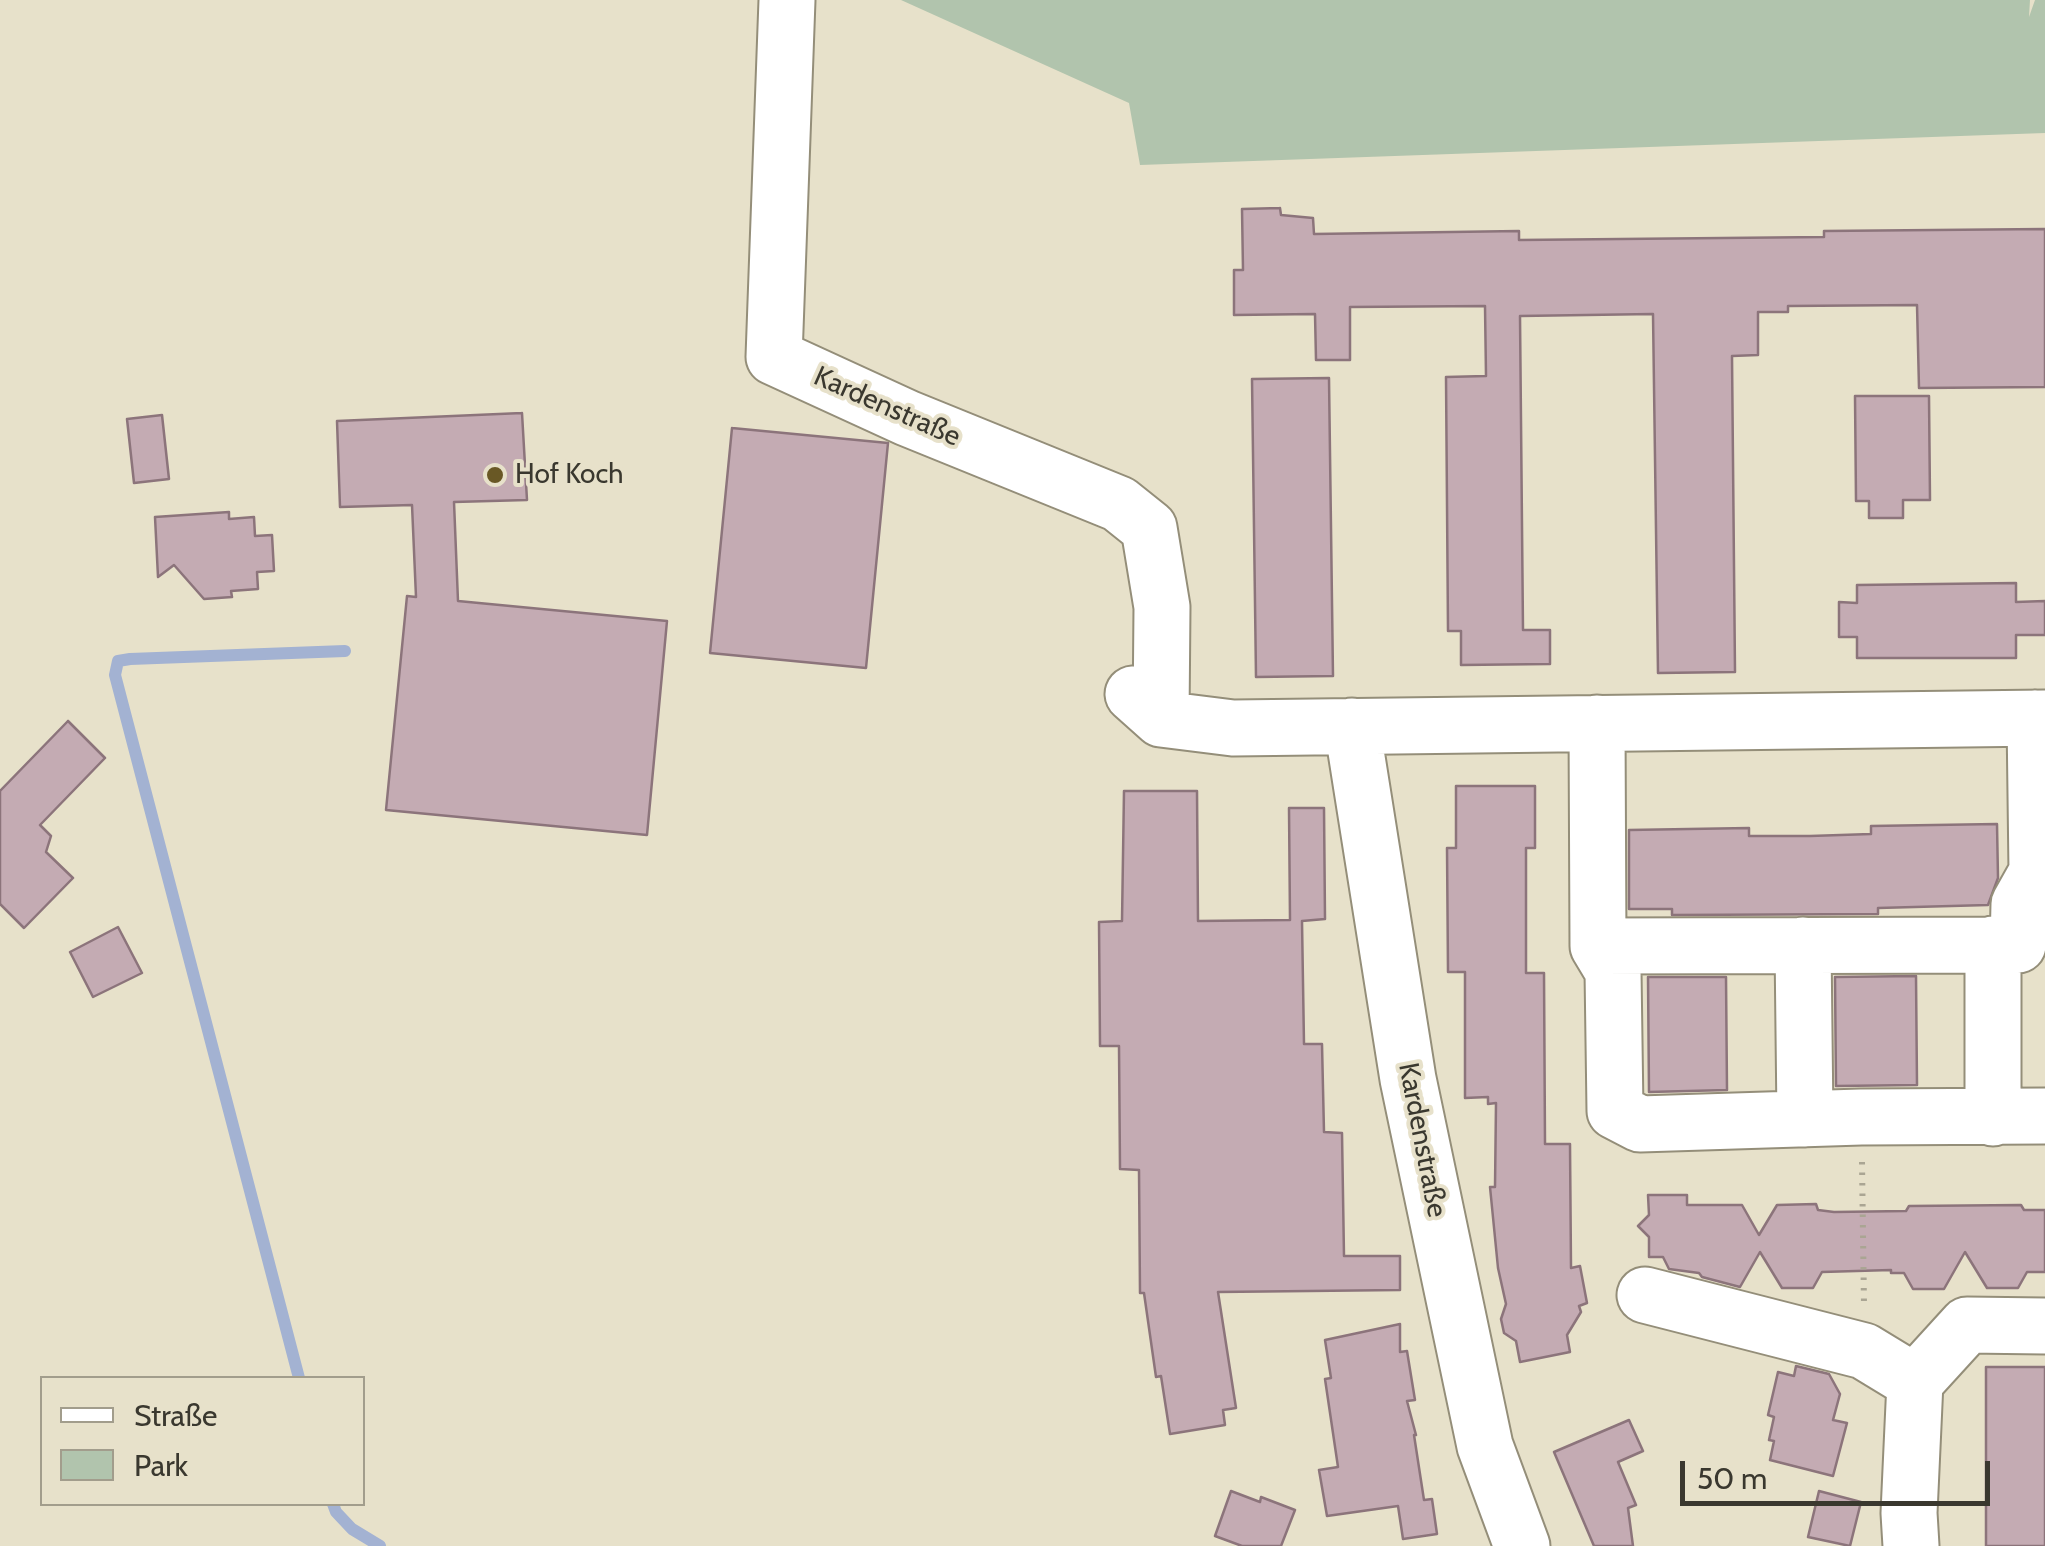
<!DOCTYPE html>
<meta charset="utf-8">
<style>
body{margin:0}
#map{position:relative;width:2045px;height:1546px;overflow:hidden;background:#e7e1ca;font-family:Cabin,sans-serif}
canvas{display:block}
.legend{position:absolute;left:40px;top:1376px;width:325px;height:130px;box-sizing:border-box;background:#e7e1ca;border:2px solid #a29d8c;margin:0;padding:12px 18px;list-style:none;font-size:30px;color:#3a382f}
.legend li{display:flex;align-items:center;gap:20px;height:50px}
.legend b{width:50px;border:2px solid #a29d8c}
.scale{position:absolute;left:1680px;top:1461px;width:310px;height:45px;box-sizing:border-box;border:5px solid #3a382f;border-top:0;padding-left:12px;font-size:30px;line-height:35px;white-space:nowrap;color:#3a382f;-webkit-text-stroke:8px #e7e1ca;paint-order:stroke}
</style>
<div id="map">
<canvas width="2045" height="1546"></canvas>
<ul class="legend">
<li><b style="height:12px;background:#fff"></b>Straße</li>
<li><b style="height:28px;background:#b1c4ad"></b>Park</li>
</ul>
<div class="scale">50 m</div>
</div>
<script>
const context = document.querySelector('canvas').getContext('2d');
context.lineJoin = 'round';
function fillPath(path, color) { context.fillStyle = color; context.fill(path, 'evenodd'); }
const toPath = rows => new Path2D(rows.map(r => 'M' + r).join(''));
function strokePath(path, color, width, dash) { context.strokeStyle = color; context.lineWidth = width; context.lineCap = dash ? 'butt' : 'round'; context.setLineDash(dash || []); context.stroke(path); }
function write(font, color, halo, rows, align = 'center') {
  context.font = font + ' Cabin,sans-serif'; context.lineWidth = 8; context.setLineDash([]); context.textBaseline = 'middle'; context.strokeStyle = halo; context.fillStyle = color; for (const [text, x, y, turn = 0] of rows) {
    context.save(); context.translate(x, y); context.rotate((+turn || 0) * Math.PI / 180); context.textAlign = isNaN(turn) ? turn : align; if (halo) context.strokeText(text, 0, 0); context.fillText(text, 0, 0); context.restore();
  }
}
const green = toPath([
 [901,0,2030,0,2029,17,2035,0,2045,0,2045,133,1140,165,1129,103]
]);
const stream = toPath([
 [299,1378,115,675,118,661,130,659,345,651],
 [333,1504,336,1512,352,1529,380,1546]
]);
const building = toPath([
 [1280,208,1281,215,1313,218,1314,234,1519,231,1519,240,1824,237,1824,231,2045,229,2045,387,1919,388,1917,305,1788,306,1788,312,1758,312,1758,355,1732,356,1735,672,1658,673,1653,314,1520,316,1523,630,1550,630,1550,664,1461,665,1461,631,1448,631,1446,377,1486,376,1485,306,1350,307,1350,360,1316,360,1315,314,1234,315,1234,270,1243,270,1242,209,1280,208],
 [1329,378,1333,676,1256,677,1252,379,1329,378],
 [1855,396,1929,396,1930,500,1903,500,1903,518,1869,518,1869,501,1856,501,1855,396],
 [522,413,527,500,454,502,458,601,667,621,647,835,386,810,407,596,416,597,412,505,340,507,337,421,522,413],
 [162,415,169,479,134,483,127,419,162,415],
 [732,428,888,443,866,668,710,653,732,428],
 [229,512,229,519,254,517,255,536,272,535,274,571,257,572,258,589,231,591,232,597,204,599,174,565,158,577,155,517,229,512],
 [2016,583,2016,602,2045,601,2045,635,2016,635,2016,658,1857,658,1857,637,1839,637,1839,602,1857,603,1857,585,2016,583],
 [68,721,105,758,40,825,51,836,46,852,73,878,24,928,0,904,0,791,68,721],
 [1456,786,1535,786,1535,848,1526,848,1526,973,1544,973,1545,1144,1570,1144,1571,1268,1580,1266,1587,1303,1579,1306,1581,1312,1567,1335,1570,1352,1520,1362,1516,1341,1504,1333,1501,1319,1506,1304,1498,1268,1490,1187,1495,1187,1496,1103,1488,1104,1488,1097,1465,1098,1465,972,1448,972,1447,848,1456,848,1456,786],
 [1124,791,1197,791,1198,921,1290,920,1289,808,1324,808,1325,919,1302,921,1304,1044,1322,1044,1324,1132,1342,1133,1344,1256,1400,1256,1400,1290,1218,1292,1236,1408,1223,1410,1225,1425,1170,1434,1161,1376,1156,1377,1144,1293,1140,1293,1139,1170,1120,1169,1119,1046,1100,1046,1099,922,1122,921,1124,791],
 [1997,824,1998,878,1988,905,1878,908,1878,914,1672,915,1672,909,1629,909,1629,830,1749,828,1749,836,1810,836,1871,834,1871,826,1997,824],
 [118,927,142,973,93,997,70,952,118,927],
 [1916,976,1917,1085,1836,1086,1835,977,1916,976],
 [1648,977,1726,977,1727,1090,1649,1092,1648,977],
 [1648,1195,1687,1195,1687,1205,1742,1205,1759,1235,1777,1205,1816,1204,1818,1210,1834,1212,1906,1211,1909,1206,2021,1205,2024,1210,2045,1210,2045,1272,2027,1272,2018,1288,1987,1288,1965,1252,1944,1289,1913,1289,1904,1273,1891,1273,1891,1270,1822,1272,1813,1288,1782,1288,1760,1252,1740,1287,1702,1277,1699,1273,1669,1269,1663,1257,1649,1257,1649,1237,1638,1226,1649,1215,1648,1195],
 [1400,1324,1400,1352,1407,1351,1415,1400,1407,1401,1416,1435,1414,1435,1424,1500,1432,1499,1437,1534,1403,1539,1398,1506,1327,1516,1319,1470,1338,1467,1325,1379,1331,1378,1325,1340,1400,1324],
 [1796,1366,1829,1374,1840,1394,1833,1420,1847,1423,1833,1476,1770,1460,1774,1441,1769,1440,1774,1417,1768,1415,1778,1372,1794,1376,1796,1366],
 [1986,1367,2045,1367,2045,1546,1986,1546,1986,1367],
 [1629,1420,1643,1451,1618,1462,1636,1505,1628,1508,1633,1546,1594,1546,1554,1452,1629,1420],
 [1231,1491,1260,1502,1261,1497,1295,1510,1281,1546,1242,1546,1215,1536,1231,1491],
 [1819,1491,1861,1502,1850,1546,1808,1537,1819,1491]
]);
const path = toPath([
 [1862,1162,1864,1305]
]);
const minor = toPath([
 [787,0,774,357,907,418,1119,504,1149,528,1162,607,1161,719],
 [1133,694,1161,719,1233,728,2045,718],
 [1597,723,1598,946,1613,971,1615,1111,1640,1124,1861,1117,2045,1116],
 [1352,726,1408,1079,1485,1446,1522,1546],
 [1993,944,1993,1118],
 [1803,945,1805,1119],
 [1598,946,2018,945,2019,904,2037,872,2035,718],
 [1645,1295,1864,1351,1915,1382,1967,1325,2045,1326],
 [1911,1546,1909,1513,1915,1382]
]);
const markers = [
 [495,475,10,"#695825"]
];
const streetNames = [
 ["Kardenstraße",887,407,24],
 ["Kardenstraße",1422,1140,79]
];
const poiNames = [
 ["Hof Koch",515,475]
];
fillPath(green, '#b1c4ad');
strokePath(stream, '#a3b2d2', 12);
fillPath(building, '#c4abb3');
strokePath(building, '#8c747b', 2.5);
strokePath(minor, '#948e79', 59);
strokePath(path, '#aaa593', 6, [2.5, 8]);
strokePath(minor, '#fff', 55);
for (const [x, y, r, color] of markers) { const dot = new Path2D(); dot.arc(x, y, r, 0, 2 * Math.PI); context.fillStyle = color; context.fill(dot); strokePath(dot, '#e7e1ca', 4); }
write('28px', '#3a382f', '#e7e1ca', streetNames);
write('28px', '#3a382f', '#e7e1ca', poiNames, 'left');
</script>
